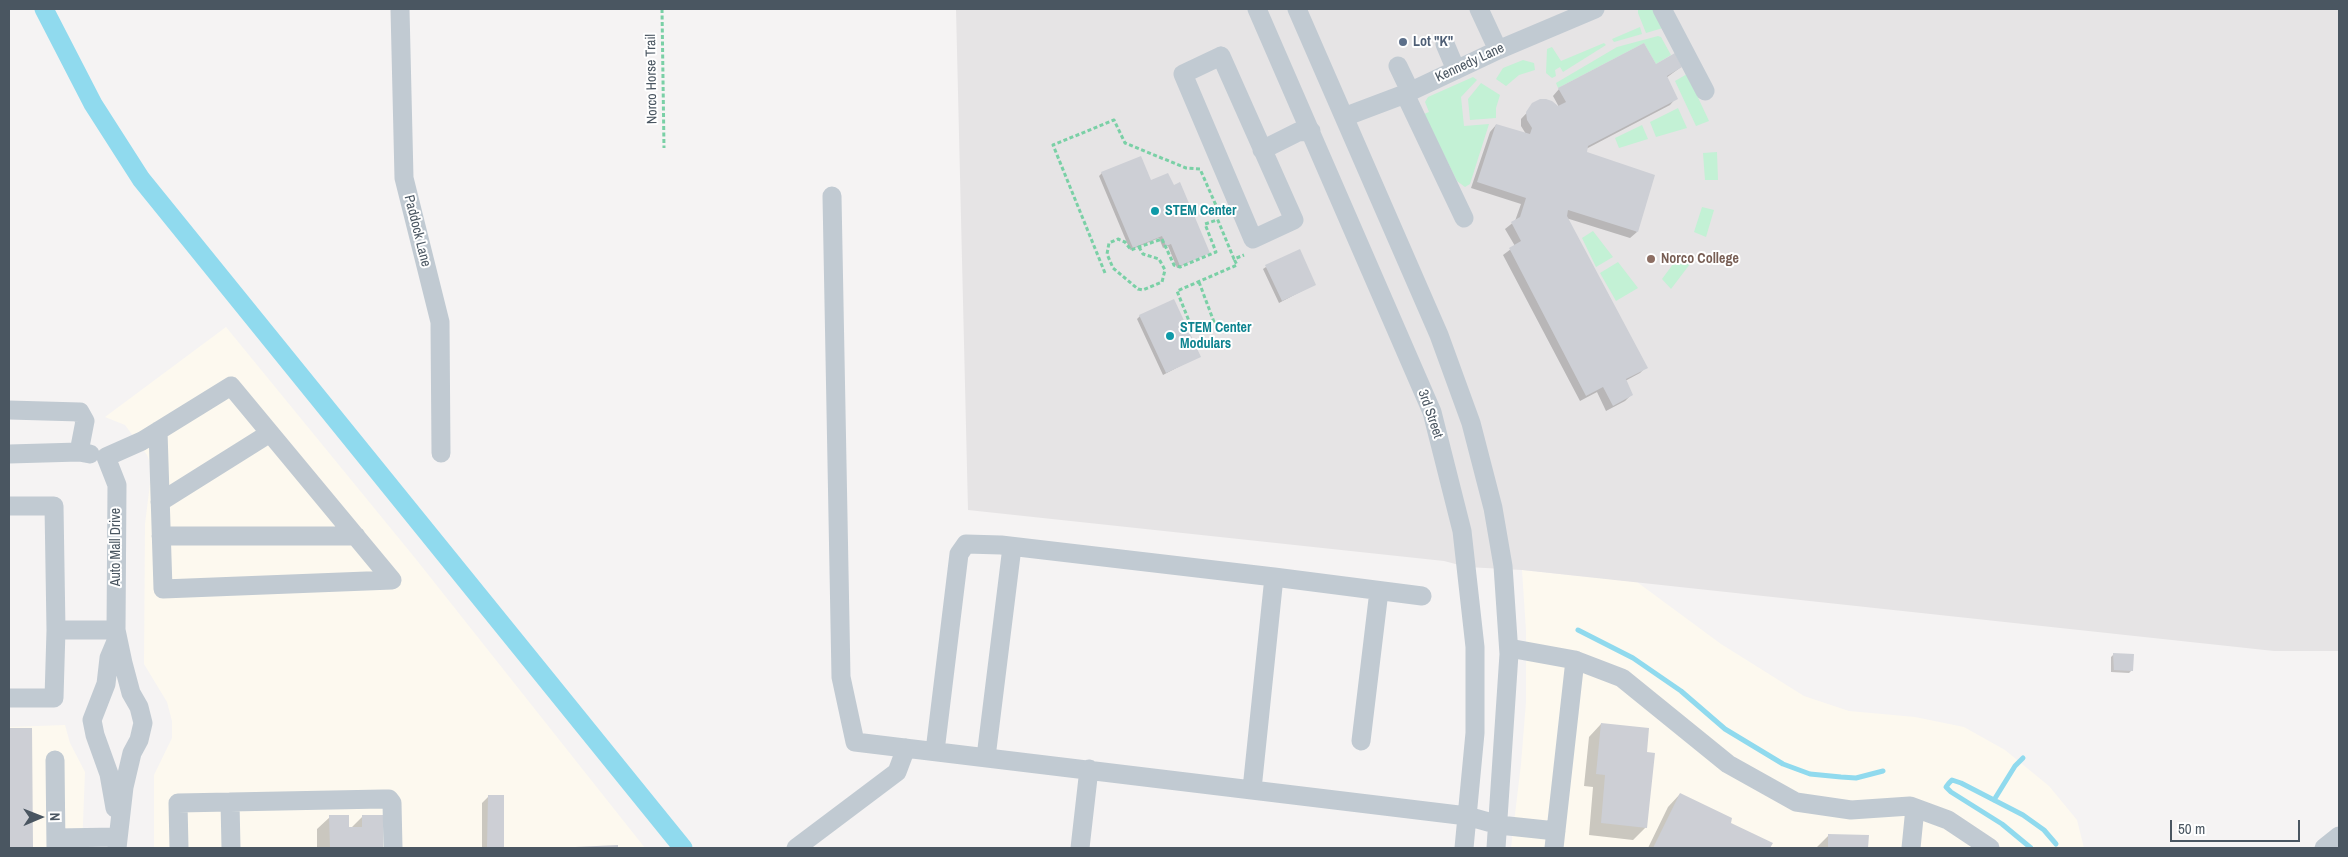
<!DOCTYPE html>
<style>
body{margin:0}
#map{position:relative;width:2348px;height:857px;overflow:hidden;background:#f5f3f3;font-family:"Archivo Narrow",sans-serif}
canvas{display:block}
.frame{position:absolute;inset:0;border:10px solid #4a5661;pointer-events:none}
.north{position:absolute;left:15px;top:792px;width:50px;height:50px;-webkit-text-stroke:4px #fff;paint-order:stroke;rotate:89deg;font-size:14px;font-weight:700;line-height:20px;text-align:center;color:#4a5661}
.north::after{content:'';display:block;margin:auto;width:18px;height:22px;background:#4a5661;clip-path:polygon(50% 0,100% 100%,50% 72%,0 100%)}
.scale{position:absolute;left:2170px;top:820px;width:130px;height:22px;box-sizing:border-box;border:2px solid #4a5661;border-top:0;padding-left:6px;font-size:15px;line-height:18px;white-space:nowrap;color:#4a5661;-webkit-text-stroke:4px #fff;paint-order:stroke}
</style>
<div id="map">
<canvas width="2348" height="857"></canvas>
<div class="frame"></div>
<div class="north">N</div>
<div class="scale">50 m</div>
</div>
<script>
const context = document.querySelector('canvas').getContext('2d');
context.lineJoin = 'round';
function fillPath(path, color) { context.fillStyle = color; context.fill(path, 'evenodd'); }
const toPath = rows => new Path2D(rows.map(r => 'M' + r).join(''));
function strokePath(path, color, width, dash) { context.strokeStyle = color; context.lineWidth = width; context.lineCap = dash ? 'butt' : 'round'; context.setLineDash(dash || []); context.stroke(path); }
function write(font, color, halo, rows, align = 'center') {
  context.font = font + ' "Archivo Narrow",sans-serif'; context.lineWidth = 4; context.setLineDash([]); context.textBaseline = 'middle'; context.strokeStyle = halo; context.fillStyle = color; for (const [text, x, y, turn = 0] of rows) {
    context.save(); context.translate(x, y); context.rotate((+turn || 0) * Math.PI / 180); context.textAlign = isNaN(turn) ? turn : align; if (halo) context.strokeText(text, 0, 0); context.fillText(text, 0, 0); context.restore();
  }
}
const commercial = toPath([
 [226,327,415,558,645,848,154,848,154,775,172,738,172,721,167,702,144,664,145,524,152,468,147,455,125,425,105,417],
 [1522,570,1637,582,1721,644,1804,696,1849,711,1915,717,1964,727,2005,750,2049,786,2077,820,2084,848,1511,848,1521,764,1526,702,1526,631],
 [65,725,70,743,85,772,82,848,9,848,9,727]
]);
const education = toPath([
 [956,9,2339,9,2339,651,2274,651,1522,570,1467,567,1444,561,968,510]
]);
const green = toPath([
 [1638,9,1653,9,1663,28,1646,33,1638,13],
 [1640,27,1642,34,1614,42,1612,39],
 [1658,36,1661,37,1671,55,1656,64,1644,43,1558,88,1556,83,1617,47],
 [1604,43,1606,45,1563,72,1560,67,1555,70,1556,76,1552,78,1546,73,1547,49,1552,47,1561,61],
 [1523,60,1534,63,1535,70,1519,75,1506,86,1496,79,1503,68],
 [1687,74,1709,121,1696,126,1675,81],
 [1473,77,1477,80,1461,97,1464,126,1489,124,1470,184,1465,187,1457,181,1424,114,1429,112,1425,102,1428,97],
 [1481,83,1500,95,1496,108,1496,118,1470,120,1468,99],
 [1678,108,1687,128,1656,137,1650,122],
 [1642,125,1648,139,1619,148,1615,138],
 [1717,152,1718,180,1705,180,1703,153],
 [1702,207,1714,210,1706,237,1694,232],
 [1593,231,1613,257,1596,267,1582,238],
 [1679,256,1690,264,1671,289,1662,279],
 [1618,262,1638,288,1616,301,1600,273]
]);
const shadow = toPath([
 [1655,66,1681,67,1666,78,1676,98,1670,105,1586,149,1585,153,1637,232,1630,238,1566,218,1646,367,1640,373,1625,381,1631,395,1625,401,1606,411,1597,392,1580,401,1503,255,1515,246,1505,229,1515,221,1521,204,1471,188,1490,132,1496,125,1526,134,1521,126,1521,119,1538,101,1559,107,1553,96,1559,89],
 [1102,173,1150,182,1208,253,1177,268,1168,246,1163,248,1159,238,1130,250,1099,176],
 [1266,267,1315,284,1279,303,1263,269],
 [1140,316,1199,356,1163,375,1137,319],
 [2114,654,2132,670,2129,673,2111,672,2111,657],
 [1601,724,1645,753,1646,827,1633,840,1589,835,1593,787,1584,786,1589,737],
 [31,729,32,848,9,848,9,730],
 [1680,794,1729,823,1771,844,1769,848,1648,848,1668,807],
 [488,797,503,846,501,848,482,848,482,803],
 [363,816,382,816,382,848,317,848,317,829,330,817,351,828],
 [1829,835,1867,836,1867,848,1816,848],
 [617,847,617,848,562,848]
]);
const stream = toPath([
 [1578,630,1633,658,1681,691,1725,729,1783,764,1810,774,1841,777,1856,778,1883,771],
 [1994,800,2015,766,2023,758],
 [2031,848,2002,824,1951,792,1946,787,1949,783,1952,780,1961,783,2023,815,2044,830,2056,844]
]);
const canal = toPath([
 [44,9,93,104,141,179,683,848]
]);
const building = toPath([
 [1644,43,1656,64,1675,53,1682,67,1667,76,1678,99,1588,146,1587,152,1655,175,1638,232,1568,210,1567,216,1648,368,1626,379,1633,395,1613,406,1603,387,1586,396,1509,248,1521,241,1511,222,1520,217,1526,198,1477,182,1496,124,1530,134,1532,128,1527,120,1526,112,1532,103,1540,99,1546,99,1552,101,1558,106,1566,102,1558,88],
 [1141,156,1151,180,1168,173,1174,185,1180,182,1210,253,1180,266,1171,244,1166,246,1162,236,1133,248,1101,172],
 [1300,249,1316,285,1282,301,1265,265],
 [1174,299,1201,357,1166,373,1139,315],
 [2113,653,2134,654,2133,671,2114,670],
 [1601,723,1649,728,1647,752,1655,753,1647,828,1601,823,1605,775,1596,774],
 [9,728,32,728,33,848,10,848],
 [1680,793,1732,818,1731,823,1773,843,1770,848,1653,848],
 [488,795,504,795,504,847,487,847],
 [329,815,349,815,349,827,362,827,362,815,383,815,383,848,330,848],
 [1828,834,1869,835,1868,848,1828,848],
 [618,845,618,848,575,848,575,847]
]);
const path = toPath([
 [662,9,664,148],
 [1139,247,1143,254,1159,259,1165,270,1162,282,1143,290,1138,289,1113,268,1107,254,1109,243,1118,239,1125,242,1131,250,1139,247,1162,239,1174,265,1180,267,1216,252,1205,224,1217,220],
 [1105,273,1053,145,1114,120,1125,143,1186,168,1200,169,1218,210,1217,218,1234,259,1244,255],
 [1199,282,1214,322,1193,331,1177,291,1237,265,1234,259]
]);
const minor = toPath([
 [400,9,404,178,440,322,441,453],
 [1257,9,1432,412,1462,531,1475,647,1475,733,1464,848],
 [1297,9,1439,335,1471,423,1493,508,1503,566,1509,654,1496,848],
 [1479,9,1498,50],
 [1662,9,1705,91],
 [1445,44,1456,70],
 [1221,56,1294,220,1253,239,1183,74,1221,56],
 [1398,66,1410,91],
 [1405,94,1464,218],
 [1344,117,1405,94,1498,50,1595,9],
 [1262,150,1298,132,1311,131],
 [832,196,841,677,855,742,1467,816,1499,825,1556,831],
 [9,410,80,412,85,421,79,452],
 [9,454,79,452,90,454],
 [106,457,142,441,231,386,392,580,163,589,158,431],
 [106,457,117,485,116,630,123,663,131,693,139,707,143,723,139,740,132,753,124,787,117,848],
 [160,502,270,433],
 [9,506,54,506,56,630],
 [161,536,356,536],
 [1509,648,1575,660,1622,678,1728,764,1796,802,1851,810,1910,806,1948,820,1990,848],
 [9,698,54,698,56,630,116,630],
 [1361,741,1379,591],
 [935,751,959,554,966,544,1001,545,1274,577],
 [986,757,1012,547],
 [55,760,56,848],
 [1252,789,1274,577,1422,596],
 [115,808,109,774,95,735,92,720,106,684,109,658,117,639],
 [56,838,117,837],
 [179,848,178,803,230,802],
 [231,848,230,802,383,799,389,799,392,803,393,848],
 [796,848,897,772,906,748],
 [1080,848,1089,769],
 [1554,848,1575,660],
 [1911,848,1915,808],
 [2324,848,2339,836]
]);
const markers = [
 [1403,42,5,"#5c6f8a"],
 [1155,211,5,"#0f9aa8"],
 [1651,259,5,"#8d6e63"],
 [1170,336,5,"#0f9aa8"]
];
const serviceNames = [
 ["Lot \"K\"",1413,42]
];
const streetNames = [
 ["Kennedy Lane",1470,63,-25],
 ["Norco Horse Trail",652,79,-91],
 ["Paddock Lane",417,231,76],
 ["3rd Street",1430,414,71],
 ["Auto Mall Drive",116,547,-90]
];
const cultureNames = [
 ["STEM Center",1165,211],
 ["STEM Center",1180,328],
 ["Modulars",1180,344]
];
const educationNames = [
 ["Norco College",1661,259]
];
fillPath(commercial, '#fdf9ef');
fillPath(education, '#e6e4e5');
fillPath(green, '#c3f1d5');
fillPath(shadow, '#0003');
strokePath(stream, '#90daee', 5);
strokePath(canal, '#90daee', 19);
fillPath(building, '#cdcfd5');
strokePath(path, '#7ad0a6', 3, [4, 2.5]);
strokePath(minor, '#c1cad2', 19);
for (const [x, y, r, color] of markers) { const dot = new Path2D(); dot.arc(x, y, r, 0, 2 * Math.PI); context.fillStyle = color; context.fill(dot); strokePath(dot, '#fff', 2); }
write('bold 14px', '#4e5e75', '#fff', serviceNames, 'left');
write('14px', '#4a5661', '#fff', streetNames);
write('bold 14px', '#0d838f', '#fff', cultureNames, 'left');
write('bold 14px', '#785e54', '#fff', educationNames, 'left');
</script>
